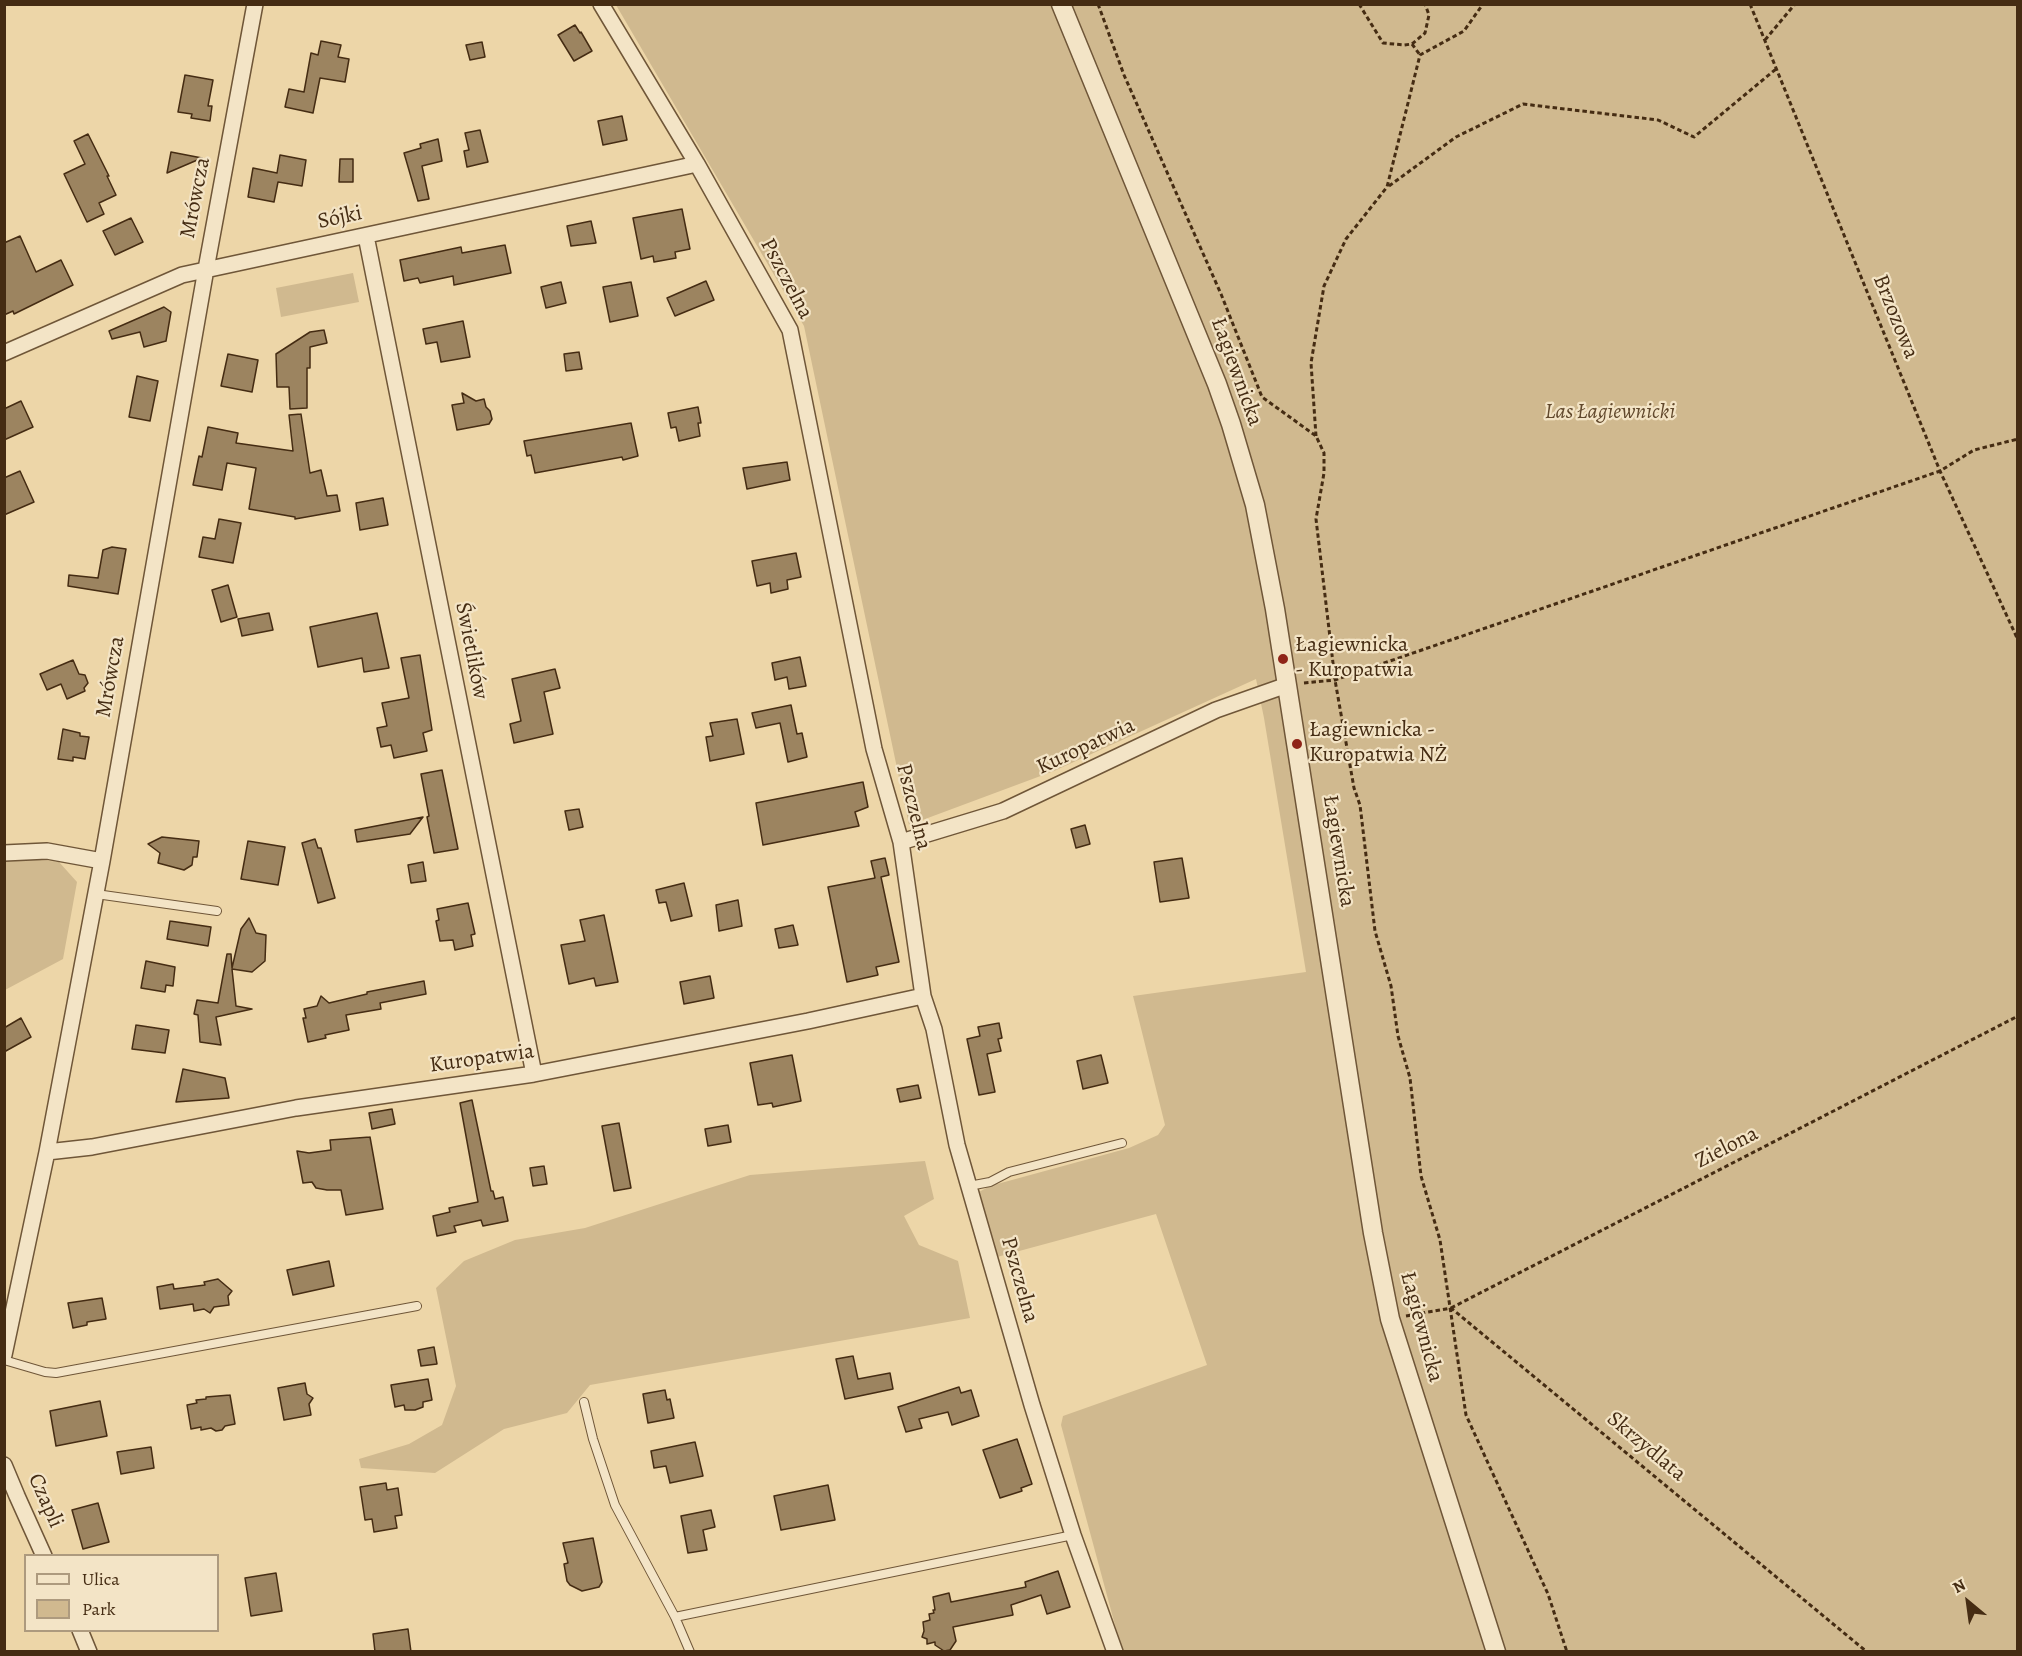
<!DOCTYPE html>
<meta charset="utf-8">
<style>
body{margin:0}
#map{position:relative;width:2022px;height:1656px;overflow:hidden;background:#edd6a8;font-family:Alegreya,serif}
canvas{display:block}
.frame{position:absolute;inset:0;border:6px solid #452c13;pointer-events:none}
.legend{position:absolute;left:24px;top:1554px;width:195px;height:78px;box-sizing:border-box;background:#f3e4c6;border:2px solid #ad9a7e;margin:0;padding:8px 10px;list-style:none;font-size:18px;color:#452c13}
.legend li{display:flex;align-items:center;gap:12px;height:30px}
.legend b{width:30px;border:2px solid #ad9a7e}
.north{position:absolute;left:1938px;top:1572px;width:60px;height:60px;-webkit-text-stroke:4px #f3e4c6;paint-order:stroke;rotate:331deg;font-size:16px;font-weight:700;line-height:24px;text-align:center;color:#452c13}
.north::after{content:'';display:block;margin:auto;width:21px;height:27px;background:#452c13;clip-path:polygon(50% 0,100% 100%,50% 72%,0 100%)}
</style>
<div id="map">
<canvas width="2022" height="1656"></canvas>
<div class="frame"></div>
<ul class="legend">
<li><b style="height:8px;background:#f3e4c6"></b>Ulica</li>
<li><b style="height:16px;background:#d0b98f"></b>Park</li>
</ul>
<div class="north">N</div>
</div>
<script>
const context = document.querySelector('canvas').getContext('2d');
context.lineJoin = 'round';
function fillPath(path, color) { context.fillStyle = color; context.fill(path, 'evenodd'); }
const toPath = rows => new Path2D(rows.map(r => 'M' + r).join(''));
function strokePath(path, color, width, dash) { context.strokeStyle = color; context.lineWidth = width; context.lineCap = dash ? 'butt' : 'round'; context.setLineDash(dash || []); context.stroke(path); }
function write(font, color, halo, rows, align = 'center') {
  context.font = font + ' Alegreya,serif'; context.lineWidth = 4.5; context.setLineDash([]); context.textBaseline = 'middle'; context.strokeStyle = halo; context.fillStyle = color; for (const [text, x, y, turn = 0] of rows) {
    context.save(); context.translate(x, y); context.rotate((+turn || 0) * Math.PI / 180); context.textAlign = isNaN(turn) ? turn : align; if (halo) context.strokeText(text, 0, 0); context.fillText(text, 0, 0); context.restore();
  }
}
const green = toPath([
 [616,5,2017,5,2017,1651,1122,1651,1061,1425,1063,1416,1207,1365,1156,1214,997,1257,979,1192,990,1186,1129,1148,1158,1135,1165,1125,1133,996,1306,972,1264,718,1256,679,1054,771,909,825,804,326],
 [353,273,359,302,281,317,276,288],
 [5,859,31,859,59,862,77,882,63,959,5,990],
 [925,1161,934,1199,904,1216,919,1245,958,1261,970,1318,590,1385,567,1413,504,1429,435,1473,361,1468,359,1459,409,1444,442,1425,456,1386,436,1288,464,1261,515,1240,585,1228,750,1175]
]);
const building = toPath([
 [575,25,580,33,581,32,592,51,574,61,558,35,575,25],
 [321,41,341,45,338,57,349,59,345,82,320,78,313,113,285,107,289,89,304,92,311,53,318,55,321,41],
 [482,42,485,57,470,60,466,45,482,42],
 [185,75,213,80,208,106,212,106,210,121,191,118,192,114,178,112,185,75],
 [622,116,627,140,603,145,598,121,622,116],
 [480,130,488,162,467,167,464,151,469,150,465,133,480,130],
 [88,134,109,176,107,176,116,195,99,203,104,214,87,222,64,174,85,164,74,141,88,134],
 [438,139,442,161,422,166,429,199,418,201,404,153,421,148,420,144,438,139],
 [171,152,202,158,167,173,171,152],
 [280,155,306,160,302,186,278,182,274,202,248,197,253,168,277,173,280,155],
 [340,159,353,159,353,182,339,182,340,159],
 [682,209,690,249,675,252,676,258,654,262,653,256,641,259,633,218,682,209],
 [131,218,143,242,115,255,103,231,131,218],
 [591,221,596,243,571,246,567,226,591,221],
 [20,236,36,272,61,260,73,285,14,314,13,311,4,315,4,243,20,236],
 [505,245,511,273,454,285,453,276,420,283,418,278,404,281,400,260,461,247,462,253,505,245],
 [706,281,714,300,675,316,667,298,706,281],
 [561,282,566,303,546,308,541,287,561,282],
 [631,282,638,316,610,322,603,287,631,282],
 [164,307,171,312,166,341,144,347,140,332,112,339,109,331,164,307],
 [463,321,470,357,441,362,437,342,426,344,423,329,463,321],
 [324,330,327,343,310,347,310,368,307,368,307,408,290,409,289,387,277,387,276,354,310,332,324,330],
 [579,352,582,369,566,371,564,354,579,352],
 [228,354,258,360,252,392,221,386,228,354],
 [137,376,158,381,150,421,129,417,137,376],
 [462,393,476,401,484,399,486,407,490,411,492,419,489,424,457,430,452,405,464,403,462,393],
 [21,401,33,427,4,440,4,409,21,401],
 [698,407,701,423,698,423,700,436,679,441,676,427,671,428,668,413,698,407],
 [301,414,310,473,321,470,327,496,337,495,340,511,295,519,295,517,249,509,256,468,227,463,222,490,193,485,199,456,202,457,208,427,238,433,236,443,293,451,289,415,301,414],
 [631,423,638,456,623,460,622,457,535,473,531,455,527,456,524,441,631,423],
 [787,462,790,480,747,489,743,468,787,462],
 [20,471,34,502,4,515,4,478,20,471],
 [383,498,388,525,360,530,356,503,383,498],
 [219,519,241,523,233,563,199,557,203,537,215,539,219,519],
 [112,547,126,549,118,594,68,586,69,575,98,578,103,550,112,547],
 [796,553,801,577,787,580,788,589,771,593,770,583,757,586,752,561,796,553],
 [228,585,237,617,221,622,212,590,228,585],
 [269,613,273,630,242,636,238,619,269,613],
 [377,613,389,668,364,672,362,658,318,667,310,627,377,613],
 [420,655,432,730,423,733,427,751,394,758,391,745,381,747,377,728,387,726,382,703,409,698,401,658,420,655],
 [800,657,806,686,789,689,787,677,775,680,772,663,800,657],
 [73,660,79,674,85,675,88,683,84,688,85,691,67,699,61,684,47,690,40,674,73,660],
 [555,669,560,688,544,692,553,734,514,743,510,724,521,721,512,679,555,669],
 [791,705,797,734,802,733,807,757,788,762,780,723,756,728,752,713,791,705],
 [737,719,744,754,710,761,706,737,713,736,710,723,737,719],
 [63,729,80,733,80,736,89,737,85,759,73,757,73,761,58,759,63,729],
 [442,770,458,849,434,853,427,817,429,816,421,774,442,770],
 [863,782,868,807,855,812,859,826,763,845,756,803,863,782],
 [579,809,583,827,569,830,565,811,579,809],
 [423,817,410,834,357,842,355,830,423,817],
 [1085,825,1090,844,1076,848,1071,829,1085,825],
 [162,837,199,841,197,857,193,857,192,865,184,870,158,863,160,853,148,844,162,837],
 [315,839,318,848,321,848,335,898,318,903,302,843,315,839],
 [248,841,285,847,278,885,241,879,248,841],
 [885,858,889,875,881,877,899,962,876,967,878,975,847,982,828,887,875,878,871,861,885,858],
 [1182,858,1189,898,1160,902,1154,862,1182,858],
 [423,862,426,881,411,883,408,865,423,862],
 [684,883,692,916,671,921,666,902,659,903,656,890,684,883],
 [738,900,742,926,719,931,716,905,738,900],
 [468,903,475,934,471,935,473,946,455,950,453,940,440,941,436,921,439,920,437,909,468,903],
 [604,915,618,982,596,986,594,978,569,984,561,945,585,941,580,920,604,915],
 [249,918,256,933,266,935,265,961,252,972,232,969,236,1006,252,1009,216,1017,221,1045,200,1042,198,1015,194,1014,197,1000,218,1003,227,954,231,954,232,968,241,929,249,918],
 [170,921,211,927,208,946,167,939,170,921],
 [793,925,798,945,779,948,775,929,793,925],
 [146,961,175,967,173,986,166,985,165,992,141,988,146,961],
 [710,976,714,998,684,1004,680,982,710,976],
 [424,981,426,994,380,1003,381,1009,346,1015,349,1030,325,1035,326,1038,308,1042,303,1018,306,1018,304,1009,317,1006,321,996,329,1003,367,994,367,992,424,981],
 [21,1018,31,1037,4,1052,4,1028,21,1018],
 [999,1023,1002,1038,998,1039,1001,1051,987,1054,995,1092,979,1095,967,1039,980,1036,978,1027,999,1023],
 [136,1025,169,1030,165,1053,132,1049,136,1025],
 [792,1055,801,1101,773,1107,772,1103,758,1105,750,1063,792,1055],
 [1101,1055,1108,1083,1083,1089,1077,1061,1101,1055],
 [183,1069,225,1078,229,1098,176,1102,183,1069],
 [918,1085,921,1098,900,1102,897,1089,918,1085],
 [472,1100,491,1191,493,1191,495,1199,503,1197,508,1221,483,1226,481,1220,454,1226,456,1232,437,1236,433,1216,450,1212,449,1208,478,1202,460,1103,472,1100],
 [392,1109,395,1124,372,1129,369,1113,392,1109],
 [619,1123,631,1188,614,1191,602,1126,619,1123],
 [728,1125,731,1142,708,1146,705,1129,728,1125],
 [370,1137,383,1209,346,1215,341,1190,327,1190,316,1188,312,1182,303,1183,297,1151,309,1153,331,1150,330,1140,370,1137],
 [544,1166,547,1184,533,1186,530,1168,544,1166],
 [329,1261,334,1286,293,1295,287,1270,329,1261],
 [218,1279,232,1291,228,1296,229,1305,214,1307,210,1313,204,1309,194,1311,193,1304,160,1309,157,1287,173,1284,174,1289,205,1285,204,1282,218,1279],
 [102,1298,106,1319,87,1322,87,1325,73,1328,68,1303,102,1298],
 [434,1347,437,1364,421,1366,418,1350,434,1347],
 [853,1356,858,1379,890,1373,893,1389,845,1399,836,1359,853,1356],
 [428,1379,432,1400,423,1402,423,1407,415,1410,405,1410,404,1405,395,1407,391,1385,428,1379],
 [305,1383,307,1394,313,1398,309,1404,311,1415,284,1420,278,1388,305,1383],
 [959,1387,961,1393,971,1390,979,1416,952,1425,948,1412,919,1419,922,1428,906,1432,898,1407,959,1387],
 [665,1390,667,1400,670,1399,674,1418,648,1423,643,1394,665,1390],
 [230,1395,235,1424,225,1426,222,1430,216,1431,211,1428,201,1430,201,1427,191,1429,187,1405,197,1403,196,1400,206,1399,206,1397,230,1395],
 [100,1401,107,1436,56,1446,50,1411,100,1401],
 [1017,1439,1032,1484,1021,1488,1022,1491,1000,1498,983,1450,1017,1439],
 [695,1442,703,1476,670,1483,666,1466,654,1468,651,1451,695,1442],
 [151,1447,154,1468,121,1474,117,1452,151,1447],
 [386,1483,387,1490,398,1488,402,1515,395,1516,397,1528,374,1532,372,1519,365,1520,360,1487,386,1483],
 [828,1485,835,1520,781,1530,774,1496,828,1485],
 [98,1503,109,1542,83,1549,72,1510,98,1503],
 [711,1510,715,1527,703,1530,707,1550,688,1553,681,1516,711,1510],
 [593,1538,602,1582,599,1587,582,1591,570,1585,567,1581,564,1564,568,1563,563,1543,593,1538],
 [1058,1571,1070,1607,1047,1614,1041,1595,1011,1605,1013,1615,953,1627,956,1641,950,1650,944,1651,935,1645,935,1642,927,1644,927,1639,922,1637,924,1631,923,1622,930,1620,929,1614,934,1613,933,1610,935,1610,933,1597,949,1593,951,1602,1026,1587,1025,1582,1058,1571],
 [276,1573,282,1611,251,1616,245,1578,276,1573],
 [408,1629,411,1652,375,1652,373,1634,408,1629]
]);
const path = toPath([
 [1098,4,1124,75,1221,294,1262,397,1316,436,1324,453,1324,473,1316,519,1335,680,1354,788,1360,805,1375,931,1391,986,1398,1036,1410,1078,1421,1176,1440,1240,1466,1415,1548,1594,1567,1652],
 [1359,4,1383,43,1404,45,1412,44,1425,33,1429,15,1425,4],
 [1750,4,1940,471,2018,640],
 [1765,40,1795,4],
 [1412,44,1420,55],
 [1389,186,1456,137,1523,104,1658,120,1694,137,1776,69],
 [1316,436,1311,363,1324,286,1346,239,1387,187,1420,55,1464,31,1483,4],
 [1304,683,1335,680,1940,471,1974,450,2018,439],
 [1451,1308,2018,1016],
 [1406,1316,1451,1308,1867,1652]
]);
const service = toPath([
 [96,894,217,911],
 [969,1186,990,1182,1009,1172,1122,1143],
 [4,1360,45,1372,56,1373,417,1306],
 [584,1402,593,1439,615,1505,675,1617],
 [690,1652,675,1617,1073,1535]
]);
const minor = toPath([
 [601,4,697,164,790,330,874,749,901,842,923,996,934,1029,957,1145,1032,1405,1073,1535,1115,1652],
 [366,236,534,1074],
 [4,353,182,275,697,164],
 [901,842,1003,811,1216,710,1287,685],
 [4,853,47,851,102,861],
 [47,1152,92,1147,296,1108,534,1074,808,1021,923,996],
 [4,1355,47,1152,102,861,206,269,255,4],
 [4,1465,17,1496,44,1556],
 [80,1630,89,1652]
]);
const tertiary = toPath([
 [1061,4,1217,384,1231,424,1255,505,1275,609,1373,1233,1390,1319,1496,1652]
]);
const markers = [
 [1283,659,6,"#8f2418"],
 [1297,744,6,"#8f2418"]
];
const streetNames = [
 ["Mrówcza",196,198,-79],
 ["Sójki",340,218,-12],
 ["Pszczelna",786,279,62],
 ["Brzozowa",1895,317,68],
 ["Łagiewnicka",1236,372,70],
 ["Świetlików",471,651,79],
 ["Mrówcza",111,677,-80],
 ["Kuropatwia",1086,747,-25],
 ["Pszczelna",913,807,76],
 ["Łagiewnicka",1338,851,81],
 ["Kuropatwia",482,1059,-8],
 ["Zielona",1727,1148,-27],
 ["Pszczelna",1019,1280,74],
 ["Łagiewnicka",1421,1327,75],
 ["Skrzydlata",1646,1447,40],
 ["Czapli",45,1501,66]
];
const parkNames = [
 ["Las Łagiewnicki",1610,413]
];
const poiNames = [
 ["Łagiewnicka",1295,646],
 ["- Kuropatwia",1295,671],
 ["Łagiewnicka -",1309,731],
 ["Kuropatwia NŻ",1309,756]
];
fillPath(green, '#d0b98f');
fillPath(building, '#9c8460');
strokePath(building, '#452c13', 1.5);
strokePath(service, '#6f5638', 10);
strokePath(minor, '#6f5638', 18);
strokePath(tertiary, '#6f5638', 21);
strokePath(path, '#452c13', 3, [4.5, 3]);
strokePath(service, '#f3e4c6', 8);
strokePath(minor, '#f3e4c6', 15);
strokePath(tertiary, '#f3e4c6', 18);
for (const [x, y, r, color] of markers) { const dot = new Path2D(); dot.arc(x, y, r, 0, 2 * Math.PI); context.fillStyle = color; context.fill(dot); strokePath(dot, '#f3e4c6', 2); }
write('22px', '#452c13', '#f3e4c6', streetNames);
write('italic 22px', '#61482c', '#f3e4c6', parkNames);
write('22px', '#452c13', '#f3e4c6', poiNames, 'left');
</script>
